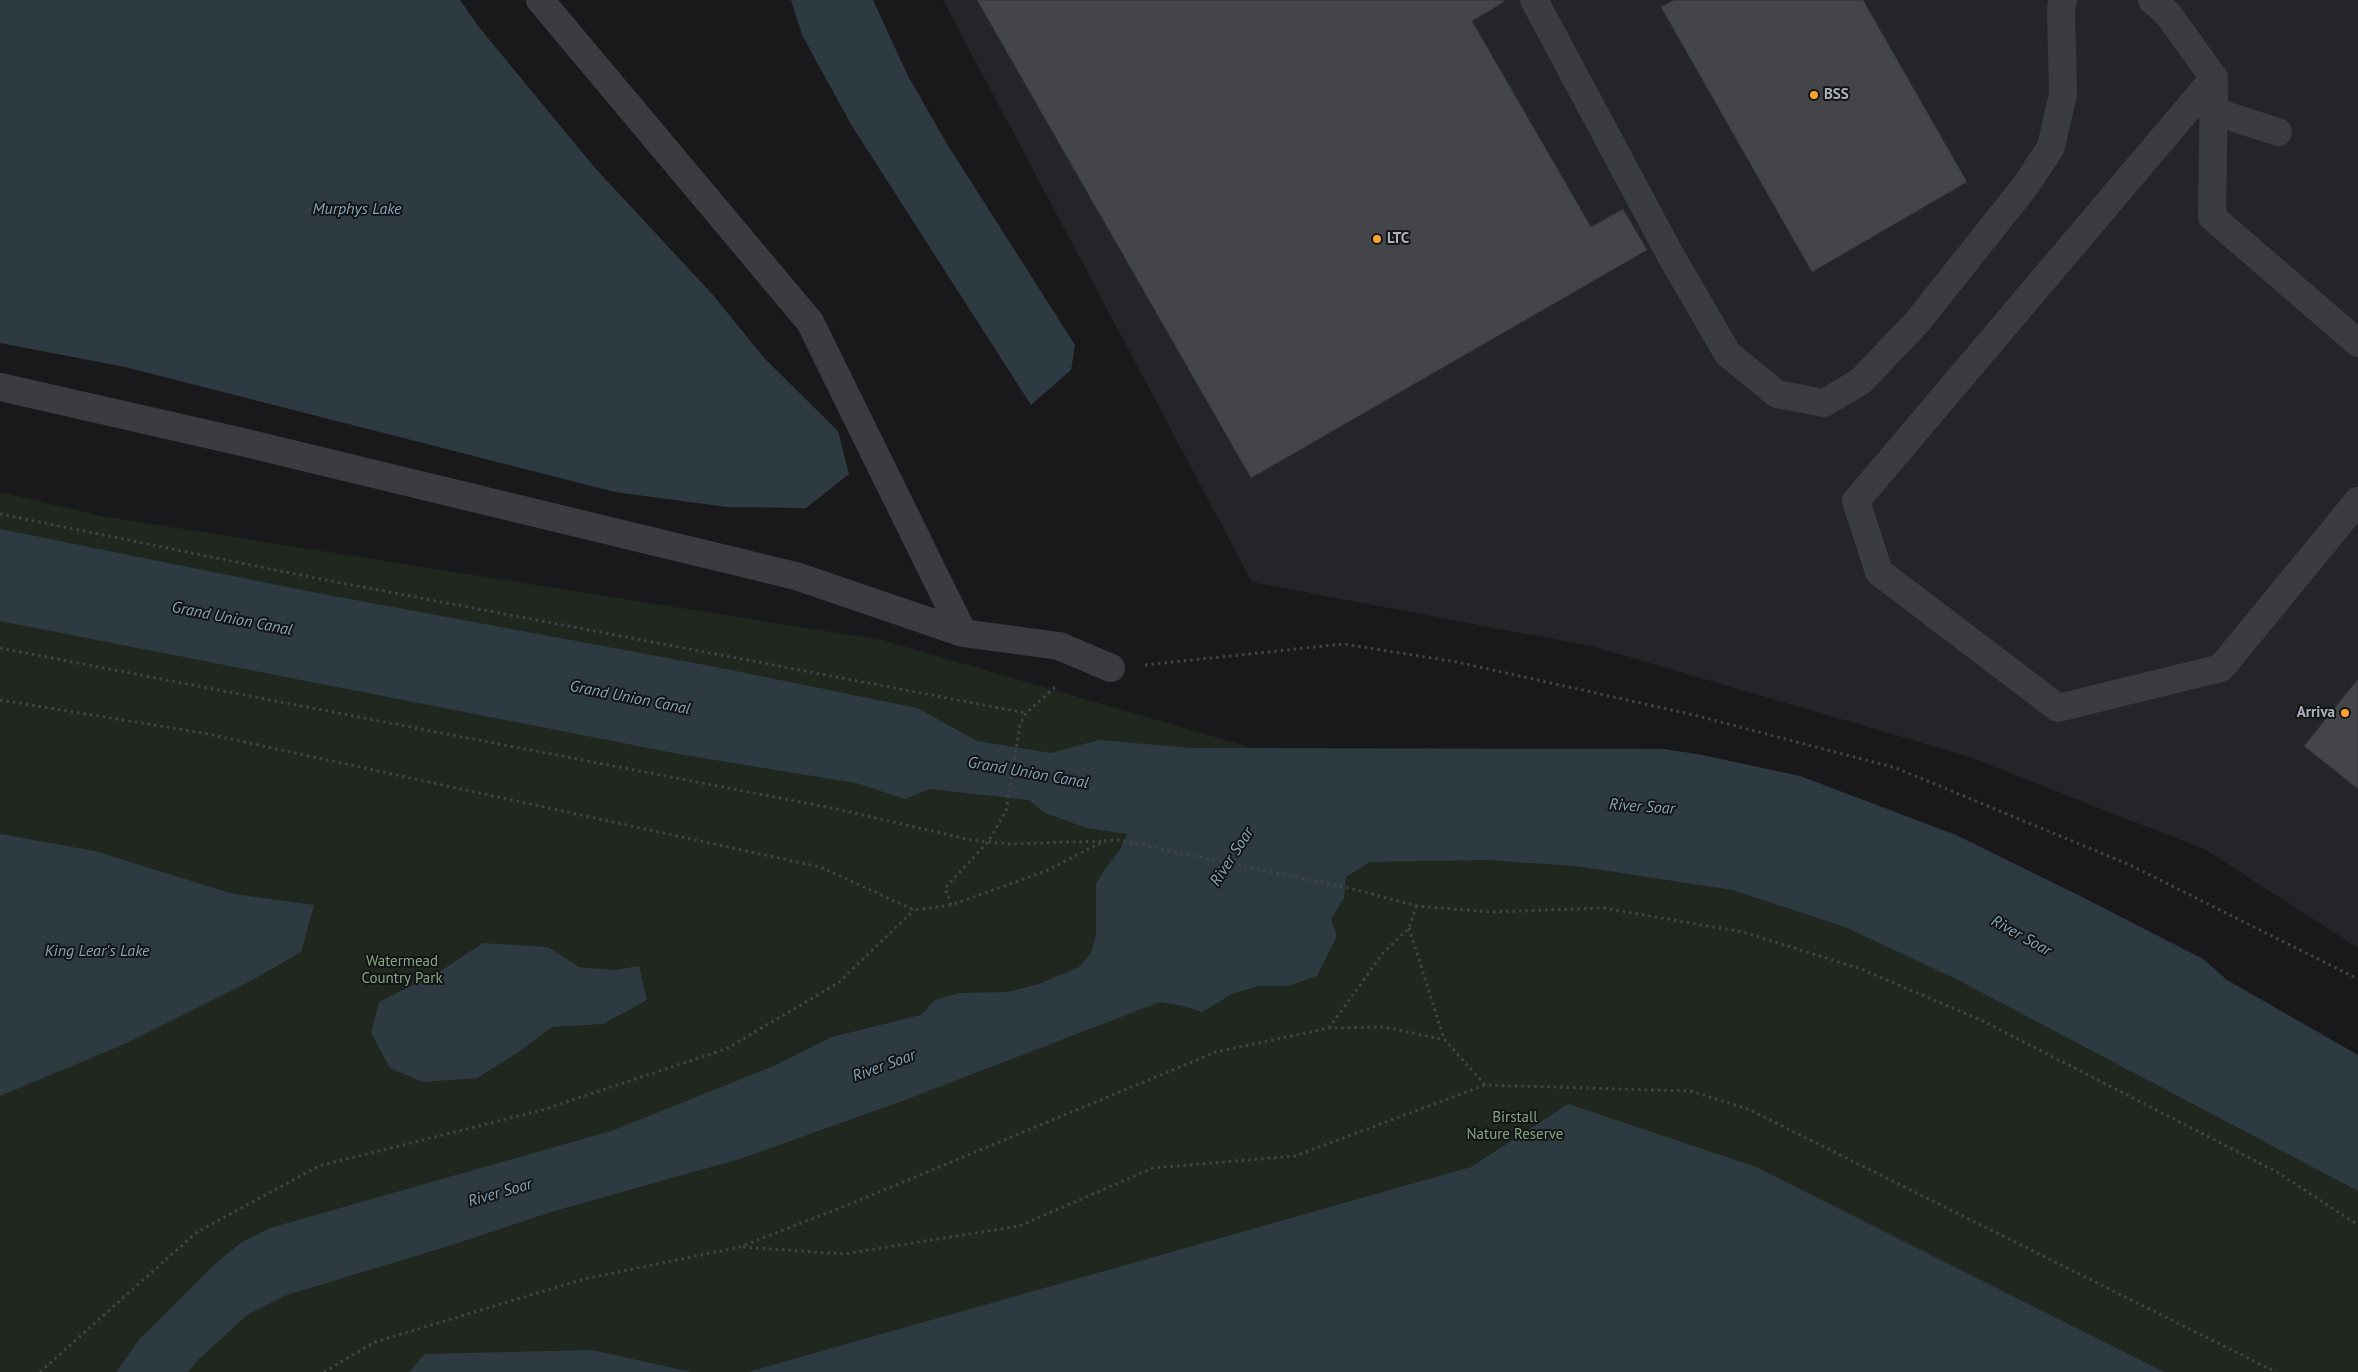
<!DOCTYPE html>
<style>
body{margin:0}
canvas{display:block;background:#19191c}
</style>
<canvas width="2358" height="1372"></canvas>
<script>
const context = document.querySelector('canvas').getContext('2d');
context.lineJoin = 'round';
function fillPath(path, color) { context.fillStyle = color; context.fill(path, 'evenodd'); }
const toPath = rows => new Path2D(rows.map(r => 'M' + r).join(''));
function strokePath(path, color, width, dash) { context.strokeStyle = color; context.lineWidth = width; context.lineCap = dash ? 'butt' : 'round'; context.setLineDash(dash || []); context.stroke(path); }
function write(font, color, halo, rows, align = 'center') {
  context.font = font + ' "PT Sans",sans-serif'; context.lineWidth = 4; context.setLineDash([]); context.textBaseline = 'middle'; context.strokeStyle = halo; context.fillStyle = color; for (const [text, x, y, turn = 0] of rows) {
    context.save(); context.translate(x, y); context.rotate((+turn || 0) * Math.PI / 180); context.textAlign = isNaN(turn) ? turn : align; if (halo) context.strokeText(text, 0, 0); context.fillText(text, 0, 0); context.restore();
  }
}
const built = toPath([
 [943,0,2358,0,2358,948,2206,850,1967,756,1595,647,1252,582]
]);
const green = toPath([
 [0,492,101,516,882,640,2358,1070,2358,1372,0,1372]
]);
const water = toPath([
 [0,0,460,0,478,26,595,168,713,295,765,359,838,431,849,474,806,508,727,507,615,492,125,367,0,343],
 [791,0,873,0,908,76,947,144,1075,345,1071,370,1031,405,852,126,802,35],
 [0,529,312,592,716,667,917,708,977,741,1051,753,1099,740,1192,748,1664,749,1702,755,1800,776,1956,835,2082,897,2203,959,2227,980,2358,1055,2358,1191,1956,979,1845,927,1732,890,1576,866,1486,860,1370,862,1346,877,1344,898,1331,919,1337,936,1317,976,1288,986,1258,986,1232,994,1202,1012,1183,1006,1160,1002,905,1100,740,1159,554,1211,455,1244,287,1295,247,1315,198,1360,188,1372,116,1372,139,1340,217,1262,242,1242,270,1228,614,1130,776,1065,832,1037,921,1015,935,1000,960,993,1007,992,1039,984,1079,967,1091,953,1096,935,1096,884,1104,870,1120,850,1127,834,1087,828,1045,813,1029,800,930,789,905,799,856,783,684,755,0,621],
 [0,834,95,851,233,894,314,905,301,952,251,981,127,1043,0,1096],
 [483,943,548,947,579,967,615,970,639,966,647,1000,603,1024,552,1027,520,1051,477,1078,423,1082,390,1068,371,1033,379,1002,439,972],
 [1568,1104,1756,1167,2164,1372,748,1372,1471,1167],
 [592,1350,691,1372,409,1372,425,1354]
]);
const building = toPath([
 [977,0,1503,0,1504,2,1472,21,1591,227,1623,209,1647,250,1251,478,977,0],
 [1674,0,1863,0,1967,182,1812,272,1661,7,1674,0],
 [2358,679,2358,789,2304,746,2358,679]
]);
const path = toPath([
 [0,514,310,577,1026,713],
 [0,648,837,809,971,840,1010,844,1101,841],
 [1145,665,1343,644,1457,662,1694,715,1896,768,2130,865,2358,979],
 [0,700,203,733,820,867,914,910,951,905,1046,871,1104,841,1118,840,1353,889,1417,906,1491,912,1603,908,1743,932,1861,969,1983,1021,2277,1172,2358,1225],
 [951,905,945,888,988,842,1006,811,1020,725,1026,713,1054,688,1059,686],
 [1409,928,1444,1039],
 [1329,1028,1383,953,1409,928,1416,907],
 [743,1247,844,1254,1019,1226,1153,1168,1295,1156,1485,1085],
 [40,1372,197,1232,319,1166,542,1110,726,1049,838,983,914,910],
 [324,1372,375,1342,584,1279,740,1247,855,1202,1216,1052,1329,1028,1385,1027,1445,1040,1485,1085,1690,1091,1748,1109,2276,1372]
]);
const minor = toPath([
 [540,0,810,322,963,633],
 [1534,0,1672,258,1728,354,1777,394,1824,403,1861,381,1918,321,2026,185,2051,147,2063,94,2061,9,2063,0],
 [2152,0,2168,14,2214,78,2212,217,2358,343],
 [2214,78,1856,501,1879,572,2058,708,2221,668,2358,501],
 [2213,111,2278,132],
 [0,387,242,442,796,576,963,633,1059,646,1111,668]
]);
const markers = [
 [1814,95,5,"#fca431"],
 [1377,239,5,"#fca431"],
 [2345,713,5,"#fca431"]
];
const poiNames = [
 ["BSS",1824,95],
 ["LTC",1387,239],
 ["Arriva",2335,713,"right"]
];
const parkNames = [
 ["Watermead",402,962],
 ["Country Park",402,979],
 ["Birstall",1515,1118],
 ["Nature Reserve",1515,1135]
];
const waterNames = [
 ["Murphys Lake",357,209],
 ["Grand Union Canal",232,619,11],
 ["Grand Union Canal",630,698,11],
 ["Grand Union Canal",1028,773,10],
 ["River Soar",1642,807,4],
 ["River Soar",1232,857,-57],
 ["River Soar",2021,936,29],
 ["King Lear's Lake",97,951],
 ["River Soar",884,1066,-20],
 ["River Soar",500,1193,-16]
];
fillPath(built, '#252529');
fillPath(green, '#1f271f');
fillPath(water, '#2e3a41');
fillPath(building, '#434549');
strokePath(building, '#333438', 1);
strokePath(path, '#404348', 3, [2.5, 4]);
strokePath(minor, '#3a3c41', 28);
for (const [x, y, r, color] of markers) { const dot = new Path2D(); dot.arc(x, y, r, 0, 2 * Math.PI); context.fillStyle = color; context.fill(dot); strokePath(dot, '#141417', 2); }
write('bold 15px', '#abb2bc', '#141417', poiNames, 'left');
write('15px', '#83a881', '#141417', parkNames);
write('italic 16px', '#81a4b8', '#141417', waterNames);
</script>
